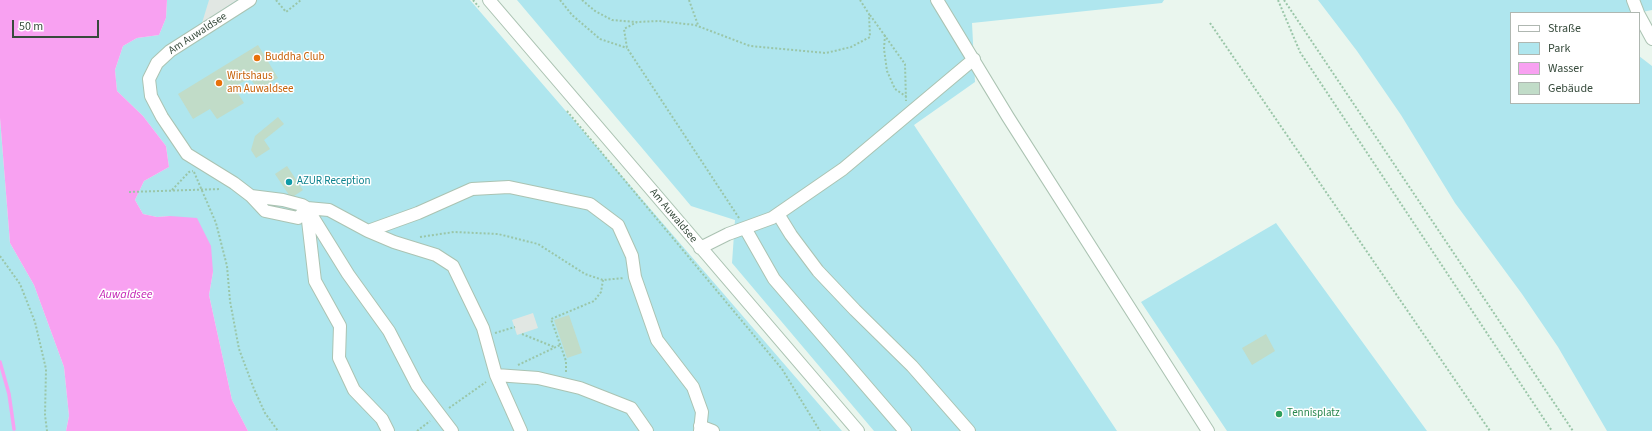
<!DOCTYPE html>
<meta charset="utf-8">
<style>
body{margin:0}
#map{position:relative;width:1652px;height:431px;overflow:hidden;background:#eaf6ee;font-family:"Source Sans 3",sans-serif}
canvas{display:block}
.legend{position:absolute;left:1510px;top:12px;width:130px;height:92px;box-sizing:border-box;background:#fff;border:1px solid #afb7b1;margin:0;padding:5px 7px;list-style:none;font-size:12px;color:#374b3c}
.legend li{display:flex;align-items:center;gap:8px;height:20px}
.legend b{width:20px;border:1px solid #afb7b1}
.scale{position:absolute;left:12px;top:20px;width:87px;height:18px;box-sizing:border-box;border:2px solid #374b3c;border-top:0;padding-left:5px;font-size:12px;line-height:14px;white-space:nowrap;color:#374b3c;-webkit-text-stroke:3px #fff;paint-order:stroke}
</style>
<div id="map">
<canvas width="1652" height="431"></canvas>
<ul class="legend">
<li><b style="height:5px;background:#fff"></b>Straße</li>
<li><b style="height:11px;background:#afe6ee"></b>Park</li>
<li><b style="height:11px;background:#f8a1f1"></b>Wasser</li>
<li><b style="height:11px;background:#c1dcc8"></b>Gebäude</li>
</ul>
<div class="scale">50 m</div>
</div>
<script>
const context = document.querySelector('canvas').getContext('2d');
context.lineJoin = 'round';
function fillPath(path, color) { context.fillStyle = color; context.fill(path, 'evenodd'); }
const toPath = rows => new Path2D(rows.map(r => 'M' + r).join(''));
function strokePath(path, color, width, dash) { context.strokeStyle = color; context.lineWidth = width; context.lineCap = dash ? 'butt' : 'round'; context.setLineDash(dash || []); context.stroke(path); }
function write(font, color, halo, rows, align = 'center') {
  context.font = font + ' "Source Sans 3",sans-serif'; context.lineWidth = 3; context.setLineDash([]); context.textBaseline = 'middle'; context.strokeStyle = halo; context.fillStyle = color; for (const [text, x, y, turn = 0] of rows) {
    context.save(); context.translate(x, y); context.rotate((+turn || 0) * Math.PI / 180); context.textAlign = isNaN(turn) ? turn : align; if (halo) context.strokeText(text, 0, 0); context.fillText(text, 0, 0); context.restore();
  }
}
const green = toPath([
 [167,0,470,0,842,431,248,431,232,400,209,295,213,272,170,216,157,217,143,214,135,200,144,181,169,167,166,146,143,116,117,91,115,70,123,46,137,38,159,35,166,18],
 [517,0,1164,0,1162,3,972,23,975,82,914,125,1117,431,874,431,732,263,735,220,691,206],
 [1318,0,1652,0,1652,10,1637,13,1511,13,1511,103,1639,103,1639,56,1652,66,1652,431,1607,431,1558,347,1522,294,1455,203,1401,115,1357,51],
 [0,118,10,243,34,285,64,367,69,416,66,431,0,431],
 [1276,223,1427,431,1227,431,1141,302]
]);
const parking = toPath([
 [209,0,237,0,202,23],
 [533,313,538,328,517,335,512,320]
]);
const water = toPath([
 [0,0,167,0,166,18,159,35,137,38,123,46,115,70,117,91,143,116,166,146,169,167,144,181,135,200,143,214,157,217,170,216,197,218,211,246,213,272,209,295,232,400,248,431,66,431,69,416,64,367,34,285,10,243,0,118]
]);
const stream = toPath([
 [0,362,9,394,14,429]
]);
const building = toPath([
 [258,45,278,78,258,90,250,78,234,87,244,103,217,119,210,109,193,119,178,94],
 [278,117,284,124,264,140,270,149,256,158,251,150,255,136],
 [287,166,303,190,291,198,275,174],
 [569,315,582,353,567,358,554,320],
 [1266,334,1275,351,1252,365,1242,348]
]);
const path = toPath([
 [276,0,286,12,301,0],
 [473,0,479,7],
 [560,0,572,15,600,39,627,48],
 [582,0,595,11,612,20,636,22],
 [689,0,698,25],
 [1278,0,1300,52,1552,431],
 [1284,0,1573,431],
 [870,15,905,64,906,101],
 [1210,23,1490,431],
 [885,35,884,49,887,71,895,89,907,97],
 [567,111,782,369,820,431],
 [194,172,216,223,227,266,230,301,239,349,254,389,265,413,278,431],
 [172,190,189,172,193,171],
 [129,192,221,189],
 [739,218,627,48,624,29,637,22,659,21,695,25,750,46,826,53,851,47,870,37,869,14,860,0],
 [420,237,454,232,498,234,538,244,585,274,603,280,624,278],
 [0,256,20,284,35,322,46,369,45,415,47,431],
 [495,333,515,327],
 [522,334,554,347],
 [518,365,560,345],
 [566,372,566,361,551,319,594,301,601,292,603,280],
 [449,408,486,382],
 [417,431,430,421]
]);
const minor = toPath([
 [250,0,170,51,157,63,149,79,151,96,162,117,187,154,234,183,251,196,265,211,298,218,307,208],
 [489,0,858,431],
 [937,0,1008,117,1208,431],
 [1633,0,1638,13],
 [1639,15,1652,39],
 [251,196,283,200,302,205,307,208,348,274,389,331,417,385,452,431],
 [307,208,329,210,368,231,418,213,472,189,509,187,590,204,618,225,632,256,635,277,657,340,693,387,702,412,700,431],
 [307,212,315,281,340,326,339,358,354,390,382,419,388,431],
 [778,214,791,235,818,271,855,310,912,366,969,431],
 [745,228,774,279,905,431],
 [368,231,394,242,436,255,453,266,483,328,496,375,521,431],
 [700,248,728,234,772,218,843,169,974,59],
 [496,375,538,378,580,388,631,408,647,431],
 [700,426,713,431]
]);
const markers = [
 [257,58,4,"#e8710a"],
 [219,83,4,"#e8710a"],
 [289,182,4,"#0f9aa8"],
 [1279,414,4,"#2e9e5b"]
];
const streetNames = [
 ["Am Auwaldsee",198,34,-33],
 ["Am Auwaldsee",673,216,50]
];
const foodNames = [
 ["Buddha Club",265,58],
 ["Wirtshaus",227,77],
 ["am Auwaldsee",227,90]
];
const cultureNames = [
 ["AZUR Reception",297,182]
];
const leisureNames = [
 ["Tennisplatz",1287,414]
];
const waterNames = [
 ["Auwaldsee",126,295]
];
fillPath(green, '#afe6ee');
fillPath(parking, '#e1e7e3');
fillPath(water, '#f8a1f1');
strokePath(stream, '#f8a1f1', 3.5);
fillPath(building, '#c1dcc8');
strokePath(minor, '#abc3b2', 14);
strokePath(path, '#9ac6a8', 2, [2, 2]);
strokePath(minor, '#fff', 12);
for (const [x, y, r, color] of markers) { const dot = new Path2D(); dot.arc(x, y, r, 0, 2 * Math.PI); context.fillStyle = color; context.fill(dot); strokePath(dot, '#fff', 1.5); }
write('11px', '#374b3c', '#fff', streetNames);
write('11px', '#c56008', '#fff', foodNames, 'left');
write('11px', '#0d838f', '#fff', cultureNames, 'left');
write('11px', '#27864d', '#fff', leisureNames, 'left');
write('italic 12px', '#c423b5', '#fff', waterNames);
</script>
